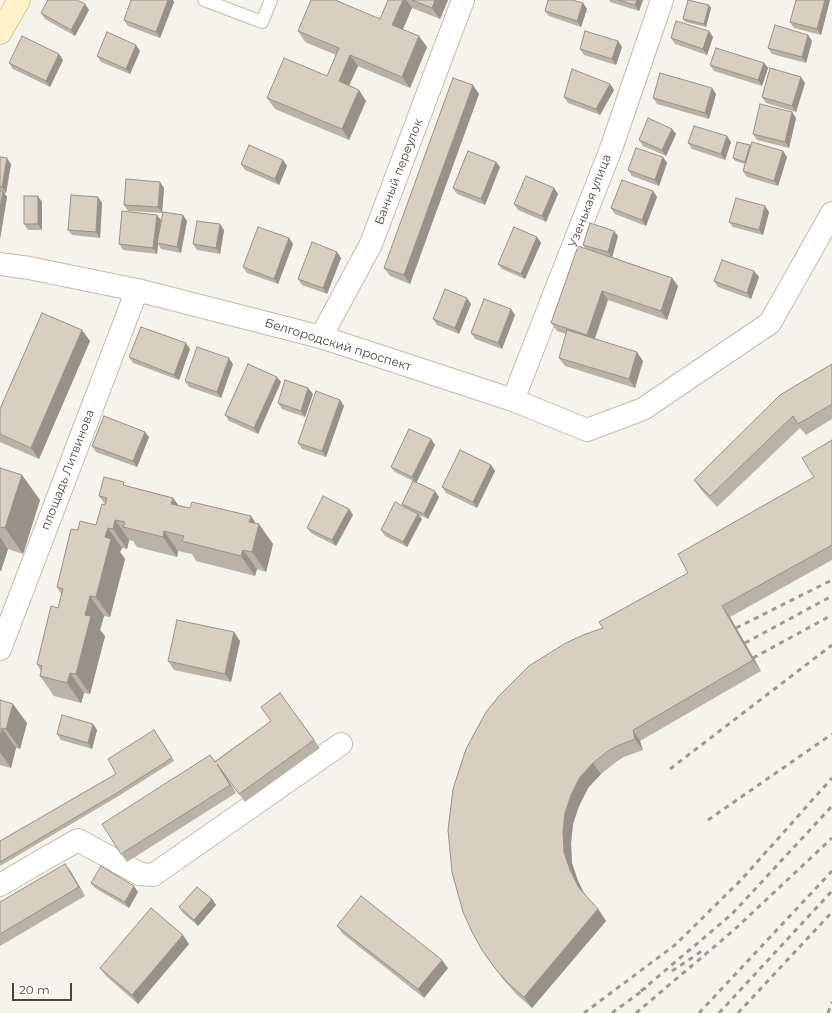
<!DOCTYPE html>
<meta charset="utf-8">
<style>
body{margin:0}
#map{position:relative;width:832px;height:1013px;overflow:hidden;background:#f6f3ec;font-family:Montserrat,sans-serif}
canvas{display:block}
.scale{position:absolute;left:12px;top:983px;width:60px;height:18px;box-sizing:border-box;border:2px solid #4b4439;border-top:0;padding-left:5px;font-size:12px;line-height:14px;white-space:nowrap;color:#4b4439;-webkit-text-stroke:3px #fff;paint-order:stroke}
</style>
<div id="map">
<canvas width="832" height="1013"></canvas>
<div class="scale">20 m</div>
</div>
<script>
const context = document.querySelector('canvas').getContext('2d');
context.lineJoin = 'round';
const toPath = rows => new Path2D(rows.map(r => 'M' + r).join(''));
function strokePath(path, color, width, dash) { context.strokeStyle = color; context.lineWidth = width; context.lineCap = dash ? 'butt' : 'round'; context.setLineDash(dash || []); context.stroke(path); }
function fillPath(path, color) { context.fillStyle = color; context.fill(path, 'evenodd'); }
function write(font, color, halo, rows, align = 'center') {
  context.font = font + ' Montserrat,sans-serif'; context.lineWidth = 3; context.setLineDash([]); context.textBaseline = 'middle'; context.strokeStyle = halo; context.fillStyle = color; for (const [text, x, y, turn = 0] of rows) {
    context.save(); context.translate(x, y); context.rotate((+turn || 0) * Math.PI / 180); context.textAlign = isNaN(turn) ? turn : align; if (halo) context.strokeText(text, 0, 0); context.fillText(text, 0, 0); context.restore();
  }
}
const lane = toPath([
 [204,0,262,22,271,0]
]);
const street = toPath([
 [0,264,29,268,137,290,321,337,513,400,587,430,643,409,770,323,832,213],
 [321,337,371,244,463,0],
 [513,400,612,146,662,0],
 [0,649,137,290],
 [0,885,41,861,78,840,140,874,153,875,341,744]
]);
const secondary = toPath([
 [0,33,19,0]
]);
const rail = toPath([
 [736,628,832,580],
 [745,643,832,596],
 [753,658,832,615],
 [670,769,832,645],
 [708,820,832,734],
 [672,971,702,951],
 [641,991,732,914,832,806],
 [584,1013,675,945,742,879,832,778],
 [612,1013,646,988],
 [636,1013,734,930,832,838],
 [699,1013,832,871],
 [719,1013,832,891],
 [738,1013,832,912],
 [828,1013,832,1002]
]);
const wall = toPath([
 [131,0,173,0,174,2,160,38,128,26,124,20],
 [388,0,448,0,440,19,412,8,403,29,427,47,410,88,358,66,349,85,366,101,349,140,275,109,267,98,327,76,336,55,305,42,298,31,380,19],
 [609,0,643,0,639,11,610,2],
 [830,0,821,35,794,28,790,22],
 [583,3,587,9,581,27,549,16,545,11],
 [85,4,89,10,75,36,45,19,41,13],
 [709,5,711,8,706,27,685,22,683,19],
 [808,35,812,41,806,63,772,54,768,48],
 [713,37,707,55,675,44,671,38],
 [618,41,622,47,616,65,584,55,580,49],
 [140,51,130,74,101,62,97,56],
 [63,60,50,87,13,69,9,63],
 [764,63,768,68,762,86,714,71,710,65],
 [805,83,796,112,766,103,762,97],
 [610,84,614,90,600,115,568,103,564,97],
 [712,88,716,94,709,119,657,104,653,98],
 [479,94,410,284,390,276,384,268],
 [792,112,796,118,789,148,757,140,753,134],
 [672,129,676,134,666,156,643,146,639,140],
 [727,136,731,142,725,160,692,149,688,143],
 [751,146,783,151,787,157,778,186,747,177,743,171,745,164,735,161,733,158],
 [0,157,11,164,6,193,4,193,7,197,0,239],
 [663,157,667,163,659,186,632,176,628,170],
 [283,160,287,166,279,185,245,170,241,164],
 [496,162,500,167,485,205,457,194,453,188],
 [164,188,162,213,128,211,124,205],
 [554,188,558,194,546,222,518,210,514,204],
 [653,191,657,197,646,226,615,214,611,208],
 [98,197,102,203,100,238,72,235,68,230],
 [42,202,42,230,28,230,24,224],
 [765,206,769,212,763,235,733,227,729,222],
 [161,220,160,230,187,221,181,253,161,249,158,244,157,254,123,250,119,244],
 [224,230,220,254,197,250,193,244],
 [614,231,618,236,612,257,672,278,678,286,667,320,608,300,595,339,643,361,635,388,565,366,559,358,566,334,557,331,551,323,586,249,583,245],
 [537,237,541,243,525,279,502,269,498,264],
 [289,238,293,244,278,284,247,273,243,267],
 [337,252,341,258,327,294,302,285,298,279],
 [754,271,759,277,751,299,718,287,714,281],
 [471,304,459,334,437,325,433,319],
 [515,315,502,349,475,339,471,333],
 [82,330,90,341,39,459,0,442,0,409],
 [190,349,179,380,133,363,129,357],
 [233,364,221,398,189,387,185,381],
 [832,364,832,419,806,435,800,428,717,507,702,491,694,480],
 [281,382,258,434,229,421,225,415],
 [308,388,313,394,305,417,282,409,278,403],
 [340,400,344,406,326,457,302,449,298,443],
 [149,437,137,467,96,452,92,446],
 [431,439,435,445,417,482,439,497,428,519,419,515,422,519,407,547,385,536,381,530,404,507,402,504,413,481,395,472,391,467],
 [832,440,832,560,730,617,761,671,640,741,643,750,624,757,616,762,601,774,588,788,579,806,573,824,571,843,572,863,578,881,584,893,598,909,606,921,532,1008,516,994,502,978,482,950,603,628,688,573,814,477],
 [491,465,495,471,477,508,446,493,442,487],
 [0,468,40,500,23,554,8,549,1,571,0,571],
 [127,486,173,498,178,505,190,508,251,516,256,524,273,544,266,572,257,569,255,576,196,561,192,554,178,551,177,557,137,547,133,541,129,540,127,549,122,548,120,552,125,559,110,617,104,616,100,630,105,636,90,694,84,693,81,703,54,696,40,676,41,671,37,664,58,608,61,594,57,587,78,530,96,525,105,504,99,496],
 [349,509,353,515,336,546,311,533,307,528],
 [234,632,240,641,231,682,174,670,168,661],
 [280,693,320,748,245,802,223,772,236,793,127,862,121,854,210,755,215,761,271,721,261,707],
 [0,700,27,723,20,749,16,748,11,768,0,765],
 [93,724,97,730,92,749,61,740,57,734],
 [154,730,174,761,117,797,0,866,0,841,116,774],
 [65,864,71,872,85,896,0,946,0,902],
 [91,883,138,892,129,908,95,888],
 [212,899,216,905,198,926,183,913,179,907],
 [337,926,448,968,424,998,343,934],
 [189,944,138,1004,106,976,100,968]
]);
const shadedWall = toPath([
 [168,0,173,0,174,2,160,38,156,32],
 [403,0,406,0,412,8,400,36,392,25],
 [435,0,448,0,440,19,432,8],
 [637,0,643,0,639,11,635,5],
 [825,0,830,0,821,35,817,29],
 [583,3,587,9,581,27,577,21],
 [85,4,89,10,75,36,71,30],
 [709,5,711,8,706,27,704,24],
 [709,31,713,37,707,55,703,49],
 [808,35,812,41,806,63,802,57],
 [419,36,427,47,410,88,402,77],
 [618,41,622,47,616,65,612,59],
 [136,45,140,51,130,74,126,69],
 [59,54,63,60,50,87,46,81],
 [350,55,358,66,346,92,339,81],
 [764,63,768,68,762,86,758,80],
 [801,77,805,83,796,112,792,106],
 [610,84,614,90,600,115,596,109],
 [473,85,479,94,410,284,404,275],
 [712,88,716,94,709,119,705,113],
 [359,90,366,101,349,140,342,129],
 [792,112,796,118,789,148,785,142],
 [672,129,676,134,666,156,662,150],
 [727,136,731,142,725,160,721,154],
 [750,145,752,148,747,164,745,162],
 [783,151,787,157,778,186,774,181],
 [663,157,667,163,659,186,655,180],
 [7,158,11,164,6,193,2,187],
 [283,160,287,166,279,185,275,179],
 [496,162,500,167,485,205,481,199],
 [160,182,164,188,162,213,158,207],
 [554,188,558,194,546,222,542,216],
 [3,191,7,197,0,239,0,210],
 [653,191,657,197,646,226,642,220],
 [38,196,42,202,42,230,38,224],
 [98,197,102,203,100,238,96,232],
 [765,206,769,212,763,235,759,230],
 [157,215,161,220,158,244,157,243,158,244,157,254,153,248],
 [183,215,187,221,181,253,177,247],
 [220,224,224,230,220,254,216,248],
 [614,231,618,236,612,258,608,252],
 [537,237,541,243,525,279,521,274],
 [289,238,293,244,278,284,274,279],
 [337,252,341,258,327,294,323,288],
 [754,271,759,277,751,299,747,293],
 [672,278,678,286,667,320,661,311],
 [602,291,608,300,593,343,587,335],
 [467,298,471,304,459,334,455,328],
 [511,309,515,315,502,349,498,343],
 [82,330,90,341,39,459,31,448],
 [186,343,190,349,179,380,174,375],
 [637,352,643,361,635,388,629,379],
 [229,358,233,364,221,398,217,392],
 [277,377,281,382,258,434,254,428],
 [308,388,313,394,305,417,301,411],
 [340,400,344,406,326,457,322,451],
 [145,432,149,437,137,467,133,461],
 [431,439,435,445,416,483,412,477],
 [491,465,495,471,477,508,473,502],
 [22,475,40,500,23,554,5,528],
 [435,491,439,497,428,519,424,514],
 [173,498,187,517,171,504],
 [349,509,353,515,336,546,332,540],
 [418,514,422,519,407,547,403,542],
 [251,516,258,527,259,524,273,544,266,572,252,552,249,522],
 [115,520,129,540,127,549,113,529],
 [108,528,122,548,120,552,125,559,110,617,96,597,105,537],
 [164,531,178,551,177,557,163,537],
 [0,537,8,549,1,571,0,569],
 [243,550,257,569,255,576,241,556],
 [90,596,104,616,100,630,105,636,90,694,76,674,85,615],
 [722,606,730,617,761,671,753,660],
 [234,632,240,641,231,682,225,674],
 [70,673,84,693,81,703,67,683],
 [13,704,27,723,20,749,6,729],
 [93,724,97,730,92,749,88,743],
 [2,728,16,748,11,768,0,752,0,737],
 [633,730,640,741,643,750,635,739],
 [593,763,601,774,588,788,579,806,573,824,571,843,572,863,578,881,587,899,579,888,570,870,564,852,563,832,565,813,571,795,580,777],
 [217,764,223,772,236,793,230,785],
 [65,864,71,872,85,896,79,887],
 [134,886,138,892,129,908,125,902],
 [212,899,216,905,198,926,194,920],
 [598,909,606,921,532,1008,524,997],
 [183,935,189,944,138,1004,132,995],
 [442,960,448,968,424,998,418,989]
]);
const building = toPath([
 [48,0,77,0,85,4,71,30,41,13,48,0],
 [131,0,168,0,156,32,124,20,131,0],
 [311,0,335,0,380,19,388,0,403,0,392,25,419,36,402,77,350,55,339,81,359,90,342,129,267,98,284,58,327,76,339,48,298,31,311,0],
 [412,0,435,0,432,8,412,0],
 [548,0,572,0,583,3,577,21,545,11,548,0],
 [618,0,637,0,635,5,618,0],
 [688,0,709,5,704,24,683,19,688,0],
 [796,0,825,0,817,29,790,22,796,0],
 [676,21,709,31,703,49,671,38,676,21],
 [775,25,808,35,802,57,768,48,775,25],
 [585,31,618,41,612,59,580,49,585,31],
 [107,32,136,45,126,69,97,56,107,32],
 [22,36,59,54,46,81,9,63,22,36],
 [716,48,764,63,758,80,710,65,716,48],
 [770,68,801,77,792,106,762,97,770,68],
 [572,69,610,84,596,109,564,97,572,69],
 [660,73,712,88,705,113,653,98,660,73],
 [453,78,473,85,404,275,384,268,453,78],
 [760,104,792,112,785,142,753,134,760,104],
 [648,118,672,129,662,150,639,140,648,118],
 [694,126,727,136,721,154,688,143,694,126],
 [737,142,750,145,745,162,733,158,737,142],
 [752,142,783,151,774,181,743,171,752,142],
 [249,145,283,160,275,179,241,164,249,145],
 [636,148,663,157,655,180,628,170,636,148],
 [468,151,496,162,481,199,453,188,468,151],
 [0,157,7,158,2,187,0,187,0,157],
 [526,176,554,188,542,216,514,204,526,176],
 [126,179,160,182,158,207,124,205,126,179],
 [622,180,653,191,642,220,611,208,622,180],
 [0,191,3,191,0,210,0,191],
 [71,195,98,197,96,232,68,230,71,195],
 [24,196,38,196,38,224,24,224,24,196],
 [736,198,765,206,759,230,729,222,736,198],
 [122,211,157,215,153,248,119,244,122,211],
 [163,212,183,215,177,247,157,243,163,212],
 [197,221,220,224,216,248,193,244,197,221],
 [590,223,614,231,608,252,583,245,590,223],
 [258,227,289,238,274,279,243,267,258,227],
 [514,227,537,237,521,274,498,264,514,227],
 [312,242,337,252,323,288,298,279,312,242],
 [578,246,672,278,661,311,602,291,587,335,551,323,578,246],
 [722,260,754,271,747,293,714,281,722,260],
 [445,289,467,298,455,328,433,319,445,289],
 [484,299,511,309,498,343,471,333,484,299],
 [42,313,82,330,31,448,0,434,0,409,42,313],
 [141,327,186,343,174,375,129,357,141,327],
 [567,330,637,352,629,379,559,358,567,330],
 [197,347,229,358,217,392,185,381,197,347],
 [248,364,277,377,254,428,225,415,248,364],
 [832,364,832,404,798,424,793,416,710,496,694,480,780,395,832,364],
 [285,380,308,388,301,411,278,403,285,380],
 [316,391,340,400,322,451,298,443,316,391],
 [104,416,145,432,133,461,92,446,104,416],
 [409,429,431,439,412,477,391,467,409,429],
 [832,440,832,545,722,606,753,660,633,730,635,739,617,746,608,751,593,763,580,777,571,795,565,813,563,832,564,852,570,870,579,888,598,909,524,997,508,983,494,967,482,950,472,932,463,912,452,872,448,830,453,789,466,749,486,712,499,696,529,666,564,644,583,635,603,628,599,622,688,573,678,554,814,477,802,458,832,440],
 [460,450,491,465,473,502,442,487,460,450],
 [0,468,22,475,5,528,0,527,0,468],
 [104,477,124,482,123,485,173,498,171,504,190,508,192,502,251,516,249,522,259,524,252,552,243,550,241,556,182,541,184,536,164,531,163,537,123,527,125,522,115,520,113,529,108,528,105,537,111,539,96,597,90,596,85,615,91,616,76,674,70,673,67,683,40,676,42,666,37,664,51,606,58,608,63,589,57,587,71,529,78,530,80,521,96,525,102,504,105,505,107,498,99,496,104,477],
 [413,481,435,491,424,514,402,504,413,481],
 [323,496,349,509,332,540,307,528,323,496],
 [395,502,418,514,403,542,381,530,395,502],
 [177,620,234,632,225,674,168,661,177,620],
 [280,693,314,740,239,794,217,764,230,785,121,854,102,824,210,755,215,762,271,721,261,707,280,693],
 [0,700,13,704,6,729,2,728,0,737,0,700],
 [62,715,93,724,88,743,57,734,62,715],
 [154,730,172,758,115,794,0,862,0,841,116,774,108,759,154,730],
 [65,864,79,887,0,934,0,902,65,864],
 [101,866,134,886,125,902,91,883,101,866],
 [197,887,212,899,194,920,179,907,197,887],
 [361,896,442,960,418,989,337,926,361,896],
 [151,908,183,935,132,995,100,968,151,908]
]);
const streetNames = [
 ["Банный переулок",399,172,-69],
 ["Узенькая улица",590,201,-69],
 ["Белгородский проспект",338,345,17],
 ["площадь Литвинова",68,470,-69]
];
strokePath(lane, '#c2bbae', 14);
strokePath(street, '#c2bbae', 24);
strokePath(secondary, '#d6c79b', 24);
strokePath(lane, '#fff', 12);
strokePath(street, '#fff', 22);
strokePath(secondary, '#fff3cd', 22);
strokePath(rail, '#9a9a9a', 3, [5, 5]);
fillPath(wall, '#bab2a6');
fillPath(shadedWall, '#979187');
fillPath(building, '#d8cfc1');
strokePath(building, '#979187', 1);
write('12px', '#4b4439', '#fff', streetNames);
</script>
